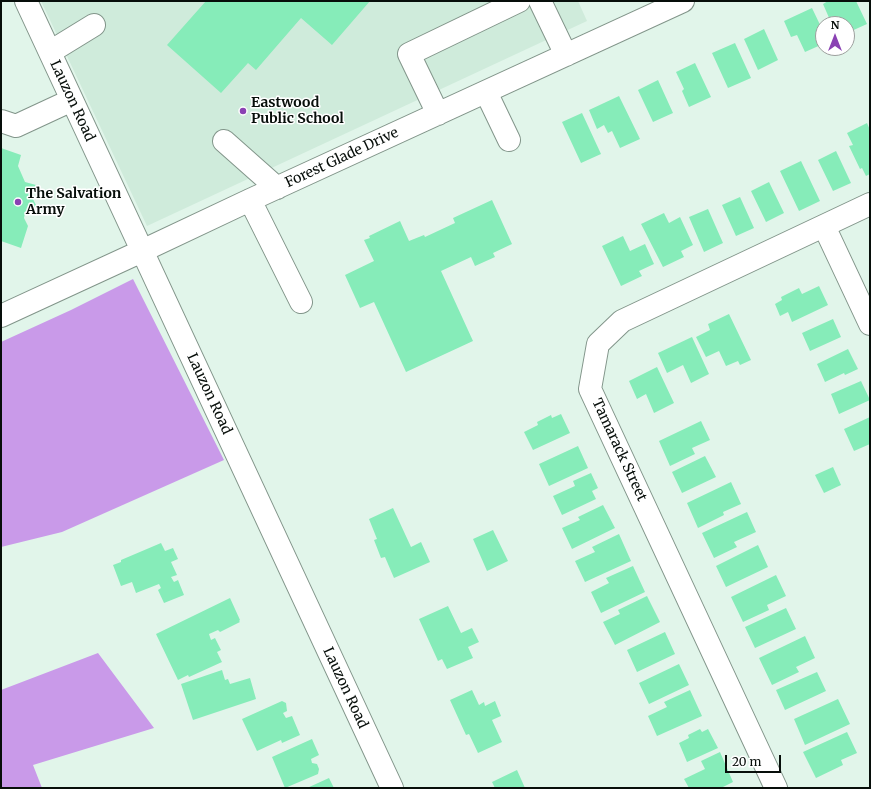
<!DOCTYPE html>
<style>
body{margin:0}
#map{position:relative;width:871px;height:789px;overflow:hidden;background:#e1f5ea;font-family:Merriweather,serif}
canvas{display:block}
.frame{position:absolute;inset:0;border:2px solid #070e0a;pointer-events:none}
.north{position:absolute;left:815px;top:16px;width:40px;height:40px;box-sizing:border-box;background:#fff;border:1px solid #9c9f9d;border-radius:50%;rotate:0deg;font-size:11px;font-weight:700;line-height:16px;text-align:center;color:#070e0a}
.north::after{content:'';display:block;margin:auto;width:14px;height:18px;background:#8a41b3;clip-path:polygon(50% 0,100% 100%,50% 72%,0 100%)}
.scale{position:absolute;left:725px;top:755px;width:56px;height:18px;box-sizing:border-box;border:2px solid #070e0a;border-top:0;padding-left:5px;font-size:12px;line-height:14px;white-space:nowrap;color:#070e0a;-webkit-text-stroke:3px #fff;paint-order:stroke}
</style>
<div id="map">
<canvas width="871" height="789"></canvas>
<div class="frame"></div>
<div class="north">N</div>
<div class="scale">20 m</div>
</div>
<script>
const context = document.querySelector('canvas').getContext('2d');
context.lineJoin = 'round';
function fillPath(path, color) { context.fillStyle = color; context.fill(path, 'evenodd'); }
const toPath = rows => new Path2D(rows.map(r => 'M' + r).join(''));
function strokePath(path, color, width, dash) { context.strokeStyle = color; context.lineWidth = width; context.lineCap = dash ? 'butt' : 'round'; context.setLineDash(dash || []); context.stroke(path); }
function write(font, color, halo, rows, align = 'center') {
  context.font = font + ' Merriweather,serif'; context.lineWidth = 3; context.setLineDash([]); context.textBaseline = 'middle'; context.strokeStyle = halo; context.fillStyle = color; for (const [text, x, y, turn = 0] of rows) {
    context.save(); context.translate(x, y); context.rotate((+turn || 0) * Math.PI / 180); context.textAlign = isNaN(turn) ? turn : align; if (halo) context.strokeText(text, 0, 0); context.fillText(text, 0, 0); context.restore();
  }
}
const built = toPath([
 [41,1,578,1,587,21,147,226]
]);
const forest = toPath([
 [133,279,224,460,62,532,1,547,1,342,71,310],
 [98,653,154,728,33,765,42,788,1,788,1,690]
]);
const building = toPath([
 [206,1,370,1,332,45,301,18,256,70,248,63,221,93,167,45],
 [828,1,856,1,867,24,847,33,847,24,841,24,838,17,830,20,823,4],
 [812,8,823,31,823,44,805,52,797,35,791,37,784,21],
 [764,29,778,60,758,70,744,39],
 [735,43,751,78,728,88,712,53],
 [695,63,711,97,689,107,682,91,684,89,676,72],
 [658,80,673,113,653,122,638,90],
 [619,96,640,139,620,148,612,131,608,133,604,125,597,129,589,110],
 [582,113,601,154,581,163,562,122],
 [867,123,870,130,870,174,866,176,862,168,860,169,849,146,853,145,847,133],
 [1,148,21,155,18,166,25,182,36,185,32,197,37,207,25,213,24,218,28,226,21,248,1,241],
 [836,151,851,183,833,191,818,160],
 [801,161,820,201,799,211,780,171],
 [769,182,784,213,766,222,751,191],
 [740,197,754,228,736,236,722,205],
 [492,200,512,244,493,253,495,257,475,266,471,257,441,271,473,341,406,372,374,302,360,308,345,275,374,261,364,240,370,238,369,236,400,221,409,241,424,235,425,237,455,223,453,218],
 [708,209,723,243,704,252,689,217],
 [664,213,669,223,680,217,693,245,681,251,684,257,663,267,641,224],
 [623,236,630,251,645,244,654,264,639,271,642,276,621,286,602,246],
 [819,286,828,305,792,322,788,312,780,316,775,304,782,300,781,297,799,288,802,294],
 [729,314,751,360,740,365,738,361,726,366,719,351,706,357,696,337,710,330,708,324],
 [833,319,841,337,810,351,802,333],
 [692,337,709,374,691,383,683,365,667,373,658,353],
 [848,349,858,369,845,375,844,373,825,382,817,364],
 [657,367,674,403,654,413,646,394,637,399,629,381],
 [861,381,870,400,839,414,831,394],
 [561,414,570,433,533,450,524,432,538,425,537,422,551,415,552,418],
 [870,417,870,444,854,451,844,429],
 [701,421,710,440,692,448,695,454,670,466,659,441],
 [578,446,588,468,549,486,539,464],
 [705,456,716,477,682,493,672,472],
 [833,467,841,485,824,493,815,475],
 [591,473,598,488,592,491,596,499,562,515,553,496,575,486,573,481],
 [731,482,741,504,723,512,724,515,698,528,687,503],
 [603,505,615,528,572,549,562,528,580,520,578,517],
 [393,508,411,547,421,542,430,562,394,578,385,557,381,558,374,540,377,539,369,519],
 [747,512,756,532,734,542,737,547,714,558,702,533],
 [493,530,508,561,487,571,473,539],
 [619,534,631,561,585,582,575,561,595,552,592,547],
 [161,543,165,551,173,548,178,559,171,562,177,575,171,577,174,582,178,580,184,595,164,603,158,590,161,588,159,584,136,593,132,582,121,586,113,565,121,562,121,560],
 [758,545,768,567,726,587,716,566],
 [633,566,645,592,601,613,591,592,609,583,606,578],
 [776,575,786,596,767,605,769,610,743,622,731,597],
 [647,596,660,622,615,645,603,622,620,614,618,610],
 [230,598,240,620,239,621,240,622,220,632,218,630,209,634,211,640,215,638,221,650,217,652,222,662,189,677,188,675,178,680,156,634],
 [448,606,461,633,472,628,479,642,468,647,473,658,447,669,442,659,438,661,419,619],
 [786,608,796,629,755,648,745,627],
 [665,632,675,654,637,672,627,650],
 [805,636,815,658,796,667,799,672,772,685,759,658],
 [679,664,689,685,649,704,639,683],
 [222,670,225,680,228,679,230,684,250,678,256,699,193,720,181,684],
 [817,672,826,691,785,710,776,690],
 [472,690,479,705,484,702,485,706,495,701,501,716,492,720,502,742,478,753,469,734,466,735,450,700],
 [690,690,702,716,657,736,648,716,667,707,664,702],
 [838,699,850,724,805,745,794,719],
 [282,701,286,703,287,711,283,713,286,718,292,716,300,735,282,743,281,740,257,751,242,719],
 [700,729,702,732,708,729,718,748,687,762,679,743,689,738,688,735],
 [847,732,857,753,841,760,843,765,816,778,803,752],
 [312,739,319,755,311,759,312,763,317,764,319,769,318,774,285,788,272,757],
 [720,752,733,782,721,788,689,788,684,779,705,769,701,761],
 [517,770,525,788,495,788,492,782],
 [329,778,334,788,307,788]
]);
const minor = toPath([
 [26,1,392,788],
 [540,1,566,55],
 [50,52,94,25],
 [486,92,509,140],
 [438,114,409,54,519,1],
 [1,121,16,126,72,100],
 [224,141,277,188],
 [250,200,301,302],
 [824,226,870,324],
 [1,316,142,251,250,200,683,1],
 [776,788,590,389,598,344,622,321,870,204]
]);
const markers = [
 [243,111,4,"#8a41b3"],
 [18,202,4,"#8a41b3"]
];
const streetNames = [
 ["Lauzon Road",72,101,65],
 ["Forest Glade Drive",342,158,-25],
 ["Lauzon Road",209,394,65],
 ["Tamarack Street",619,450,65],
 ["Lauzon Road",345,688,65]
];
const poiNames = [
 ["Eastwood",251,103],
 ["Public School",251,119],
 ["The Salvation",26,194],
 ["Army",26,210]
];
fillPath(built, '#cfebdb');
fillPath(forest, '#c99ae9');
fillPath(building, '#86ecb9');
strokePath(minor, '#82958a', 24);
strokePath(minor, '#fff', 22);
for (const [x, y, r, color] of markers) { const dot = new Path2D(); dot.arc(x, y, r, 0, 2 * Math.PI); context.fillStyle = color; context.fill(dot); strokePath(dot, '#fff', 1.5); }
write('14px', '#070e0a', '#fff', streetNames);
write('bold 14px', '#070e0a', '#fff', poiNames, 'left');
</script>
